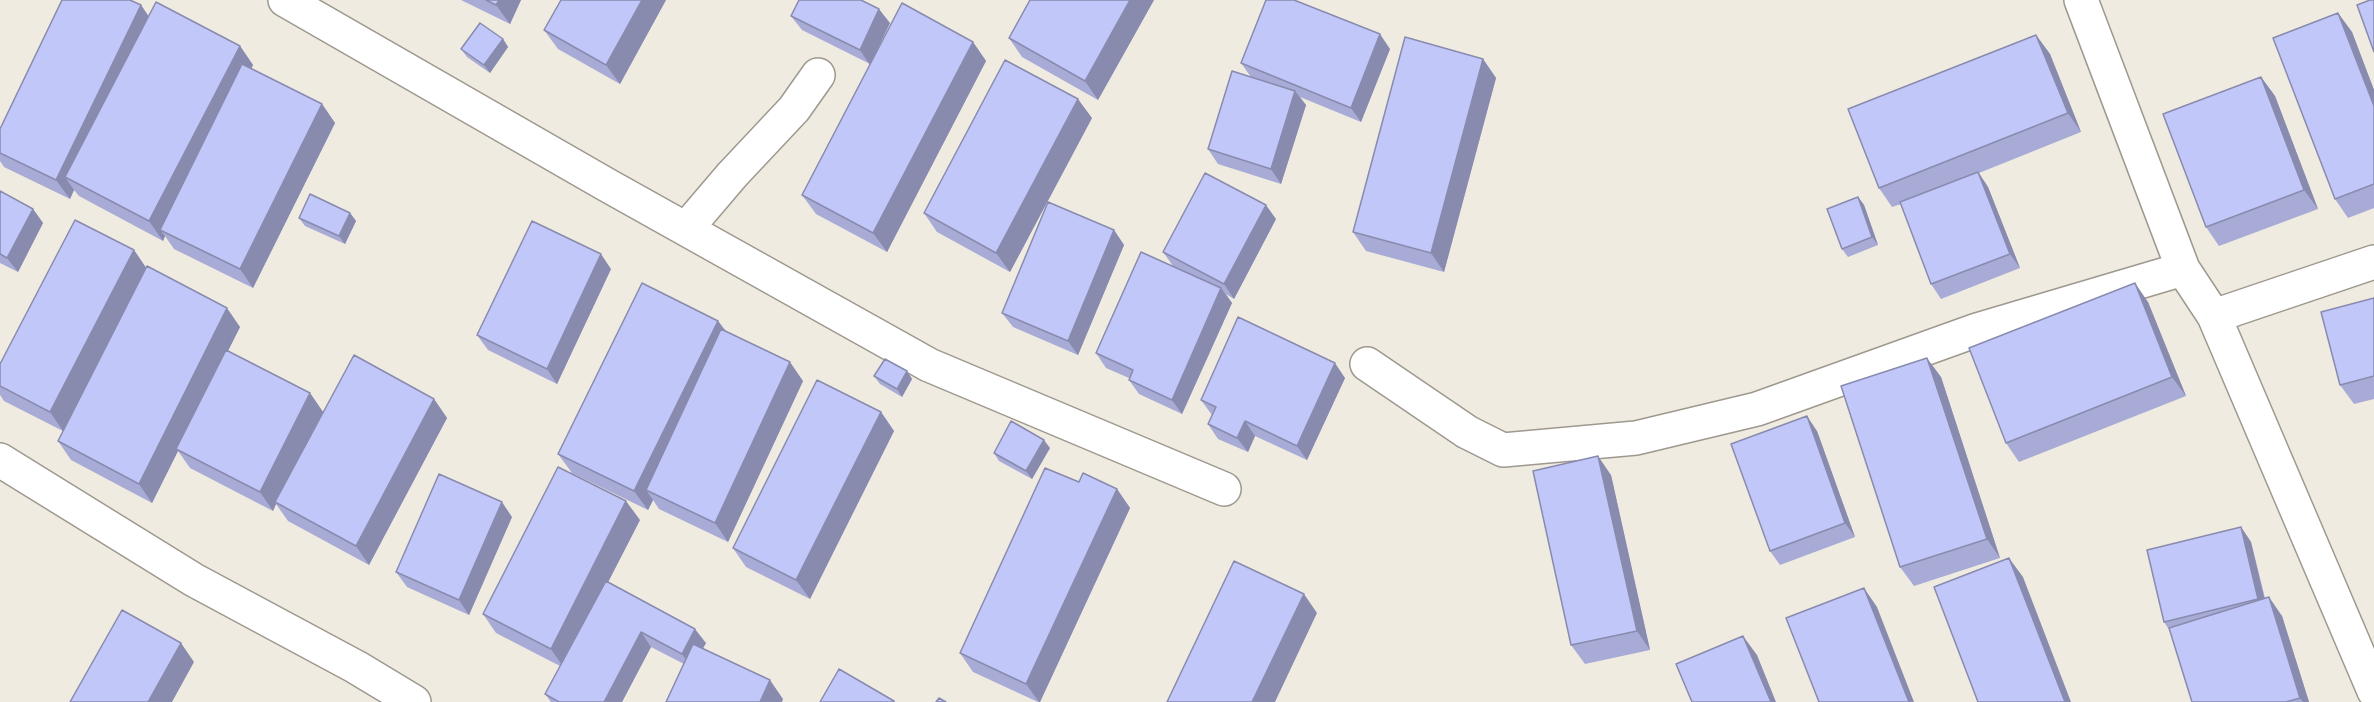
<!DOCTYPE html>
<style>
body{margin:0}
canvas{display:block;background:#f0ebe1}
</style>
<canvas width="2374" height="702"></canvas>
<script>
const context = document.querySelector('canvas').getContext('2d');
context.lineJoin = 'round';
const toPath = rows => new Path2D(rows.map(r => 'M' + r).join(''));
function strokePath(path, color, width, dash) { context.strokeStyle = color; context.lineWidth = width; context.lineCap = dash ? 'butt' : 'round'; context.setLineDash(dash || []); context.stroke(path); }
function fillPath(path, color) { context.fillStyle = color; context.fill(path, 'evenodd'); }
const minor = toPath([
 [285,0,607,185,929,365,1224,489],
 [2081,0,2183,269,2214,316,2374,691],
 [686,229,732,175,794,109,818,75],
 [2214,316,2374,262],
 [1367,364,1467,432,1503,450,1636,438,1757,409,1977,330,2183,269],
 [0,460,194,580,356,667,414,702]
]);
const wall = toPath([
 [461,0,521,0,510,24],
 [561,0,666,0,620,84,558,49,544,30],
 [1030,0,1154,0,1098,100,1022,57,1009,38],
 [141,5,148,16,240,46,253,65,251,69,322,104,335,123,253,288,174,249,165,236,163,241,79,196,74,190,70,199,4,167,0,161,0,129],
 [2338,13,2352,32,2374,90,2374,208,2348,218,2335,199],
 [791,16,890,23,873,58,973,42,986,61,887,252,816,214,802,195,870,64,802,30],
 [2036,35,2050,54,2081,132,1979,173,1988,187,2020,268,1941,299,1931,284,1901,204,1892,207,1879,188],
 [503,39,508,47,490,73,467,57,461,49],
 [1390,49,1361,122,1300,97,1306,105,1281,184,1218,164,1208,149,1251,77,1241,63],
 [1483,59,1496,78,1444,272,1366,251,1353,232],
 [2261,77,2275,96,2318,209,2219,246,2206,227],
 [1092,118,1010,272,937,232,924,213],
 [0,191,33,209,43,223,18,272,0,263],
 [1858,197,1864,205,1878,245,1848,257,1842,249],
 [350,213,356,221,345,244,305,226,299,218],
 [1276,219,1234,299,1226,294,1232,303,1182,414,1139,394,1129,380,1129,378,1106,368,1096,353,1173,266,1163,252],
 [1114,230,1124,245,1078,355,1013,327,1002,313],
 [134,250,146,268,240,327,228,351,310,393,323,412,434,399,447,418,369,565,288,521,276,504,273,511,190,468,178,451,152,503,71,460,58,441,63,431,4,401,0,395,0,364],
 [611,269,557,384,488,350,477,335],
 [2374,298,2374,399,2354,404,2340,385],
 [2148,302,2186,396,2019,462,2006,443],
 [718,321,726,331,803,381,728,542,659,509,653,500,648,510,572,473,558,454],
 [907,371,912,379,902,397,880,384,874,376],
 [1941,377,2000,558,1914,586,1900,567],
 [1345,378,1307,460,1255,436,1248,452,1218,439,1208,424,1212,415,1201,400],
 [881,412,894,431,810,599,746,567,733,548],
 [1817,431,1855,537,1780,565,1770,551],
 [1050,448,1032,479,999,461,994,453],
 [1611,475,1650,650,1585,664,1571,645],
 [1079,482,1117,489,1130,508,1040,702,1038,702,973,672,960,653],
 [512,517,469,615,407,587,396,572],
 [640,520,608,582,706,643,702,649,783,699,684,664,651,647,622,702,551,702,545,694,560,666,496,633,483,614],
 [2241,527,2251,542,2265,598,2282,616,2309,702,2192,702,2170,631,2164,622]
]);
const shadedWall = toPath([
 [499,0,521,0,510,24,496,5],
 [642,0,666,0,620,84,606,65],
 [1130,0,1154,0,1098,100,1085,81],
 [141,5,154,24,65,177,74,190,70,199,56,180],
 [879,9,890,23,870,65,860,50],
 [2338,13,2352,32,2374,90,2374,106],
 [1380,34,1390,49,1361,122,1351,108],
 [2036,35,2050,54,2081,132,2068,113],
 [503,39,508,47,490,73,484,65],
 [973,42,986,61,887,252,873,233],
 [240,46,253,65,167,233,160,230,165,236,163,241,149,221],
 [1483,59,1496,78,1444,272,1431,253],
 [2261,77,2275,96,2318,209,2304,190],
 [1295,91,1306,105,1281,184,1271,169],
 [1078,99,1092,118,1010,272,996,253],
 [322,104,335,123,253,288,240,269],
 [1978,172,1988,187,2020,268,2010,254],
 [1858,197,1864,205,1878,245,1872,237],
 [1266,205,1276,219,1234,299,1224,284],
 [33,209,43,223,18,272,7,258],
 [350,213,356,221,345,244,339,236],
 [1114,230,1124,245,1078,355,1068,341],
 [134,250,147,269,63,431,50,412],
 [601,254,611,269,557,384,547,369],
 [2135,283,2148,302,2186,396,2172,377],
 [1221,288,1232,303,1182,414,1172,400],
 [227,308,240,327,178,450,176,449,178,451,152,503,139,484],
 [718,321,732,340,646,490,653,500,648,510,634,491],
 [1927,358,1941,377,2000,558,1987,539],
 [790,362,803,381,728,542,715,523],
 [1335,363,1345,378,1307,460,1297,446],
 [907,371,912,379,902,397,897,389],
 [310,393,323,412,275,502,276,504,273,511,260,492],
 [434,399,447,418,369,565,356,546],
 [881,412,894,431,810,599,796,580],
 [1807,416,1817,431,1855,537,1845,523],
 [1245,421,1255,436,1248,452,1237,438],
 [1044,440,1050,448,1032,479,1026,471],
 [1598,456,1611,475,1650,650,1637,631],
 [1117,489,1130,508,1040,702,1039,702,1026,684],
 [626,501,640,520,564,668,551,649],
 [502,502,512,517,469,615,459,600],
 [2241,527,2251,542,2268,614,2258,599],
 [2009,558,2023,577,2071,702,2065,702],
 [1864,588,1877,607,1914,702,1909,702],
 [1304,594,1317,613,1275,702,1252,702],
 [2269,597,2282,616,2309,702,2303,702,2300,698],
 [695,629,706,643,692,668,682,654],
 [641,632,651,647,622,702,604,702],
 [1743,636,1757,655,1776,702,1771,702],
 [181,643,194,662,172,702,148,702],
 [770,680,783,699,782,702,760,702]
]);
const building = toPath([
 [62,0,130,0,141,5,56,180,0,153,0,129,62,0],
 [486,0,499,0,496,5,486,0],
 [561,0,642,0,606,65,544,30,561,0],
 [799,0,861,0,879,9,860,50,791,16,799,0],
 [1030,0,1130,0,1085,81,1009,38,1030,0],
 [1266,0,1294,0,1380,34,1351,108,1241,63,1266,0],
 [2370,0,2374,0,2374,52,2357,5,2370,0],
 [156,2,240,46,149,221,65,177,156,2],
 [902,3,973,42,873,233,802,195,902,3],
 [2338,13,2374,106,2374,184,2335,199,2273,38,2338,13],
 [480,23,503,39,484,65,461,49,480,23],
 [2036,35,2068,113,1879,188,1848,109,2036,35],
 [1405,37,1483,59,1431,253,1353,232,1405,37],
 [1005,60,1078,99,996,253,924,213,1005,60],
 [242,64,322,104,240,269,160,230,242,64],
 [1232,71,1295,91,1271,169,1208,149,1232,71],
 [2261,77,2304,190,2206,227,2163,114,2261,77],
 [1978,172,2010,254,1931,284,1900,202,1978,172],
 [1205,173,1266,205,1224,284,1163,252,1205,173],
 [0,191,33,209,7,258,0,254,0,191],
 [310,194,350,213,339,236,299,218,310,194],
 [1858,197,1872,237,1842,249,1827,209,1858,197],
 [1048,202,1114,230,1068,341,1002,313,1048,202],
 [75,220,134,250,50,412,0,386,0,364,75,220],
 [532,221,601,254,547,369,477,335,532,221],
 [1141,252,1221,288,1172,400,1129,380,1133,370,1096,353,1141,252],
 [147,266,227,308,139,484,58,441,147,266],
 [642,283,718,321,634,491,558,454,642,283],
 [2135,283,2172,377,2006,443,1969,348,2135,283],
 [2374,298,2374,376,2340,385,2321,312,2374,298],
 [1238,317,1335,363,1297,446,1245,421,1237,438,1208,424,1216,407,1201,400,1238,317],
 [721,329,790,362,715,523,646,490,721,329],
 [226,350,310,393,260,492,176,449,226,350],
 [354,355,434,399,356,546,275,502,354,355],
 [1927,358,1987,539,1900,567,1841,386,1927,358],
 [885,359,907,371,897,389,874,376,885,359],
 [817,380,881,412,796,580,733,548,817,380],
 [1807,416,1845,523,1770,551,1731,444,1807,416],
 [1011,421,1044,440,1026,471,994,453,1011,421],
 [1598,456,1637,631,1571,645,1533,471,1598,456],
 [558,467,626,501,551,649,483,614,558,467],
 [1045,468,1079,482,1083,473,1117,489,1026,684,960,653,1045,468],
 [439,474,502,502,459,600,396,572,439,474],
 [2241,527,2258,599,2164,622,2147,550,2241,527],
 [2009,558,2065,702,1978,702,1934,587,2009,558],
 [1234,561,1304,594,1252,702,1167,702,1234,561],
 [606,581,695,629,682,654,641,632,604,702,559,702,545,694,606,581],
 [1864,588,1909,702,1819,702,1786,618,1864,588],
 [2269,597,2300,698,2286,702,2192,702,2169,628,2269,597],
 [122,610,181,643,148,702,70,702,122,610],
 [1743,636,1771,702,1692,702,1676,664,1743,636],
 [693,644,770,680,760,702,666,702,693,644],
 [839,669,894,701,894,702,820,702,839,669],
 [939,698,946,702,936,702,939,698]
]);
strokePath(minor, '#9e988f', 36);
strokePath(minor, '#fff', 33);
fillPath(wall, '#a7abd6');
fillPath(shadedWall, '#888bae');
fillPath(building, '#c2c7f9');
strokePath(building, '#888bae', 1.5);
</script>
